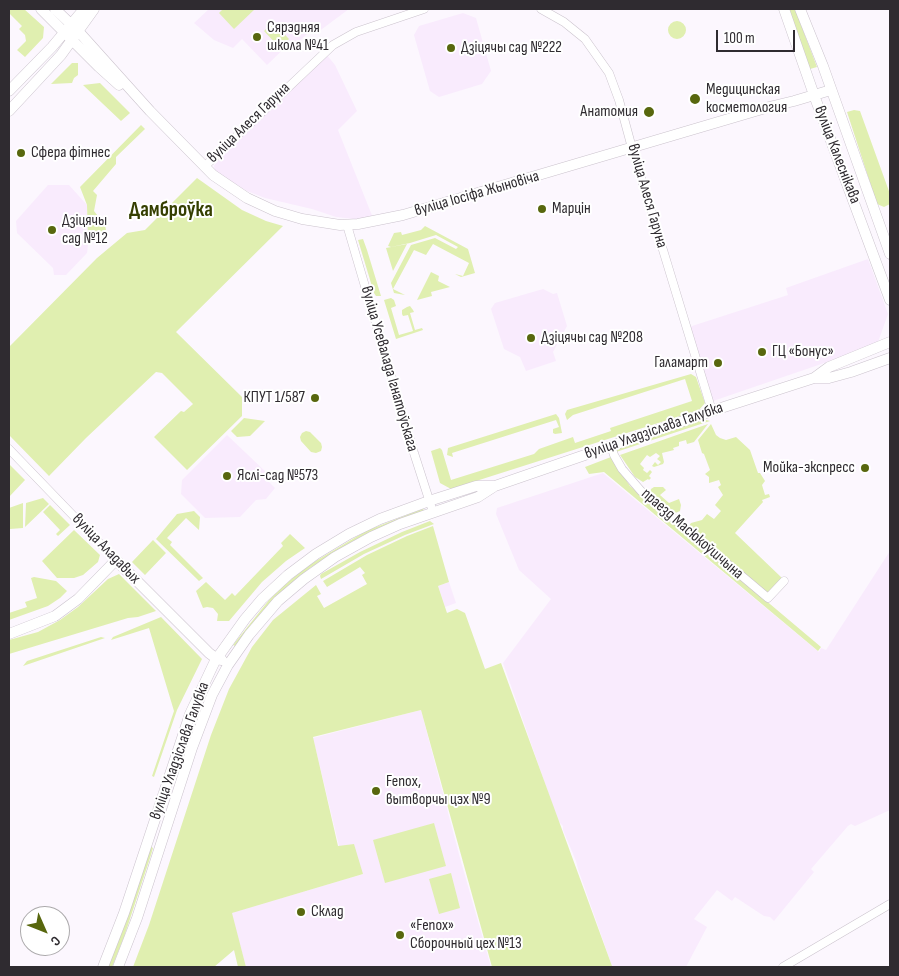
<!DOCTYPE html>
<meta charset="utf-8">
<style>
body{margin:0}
#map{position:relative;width:899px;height:976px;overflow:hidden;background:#fcf7fe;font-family:"Sofia Sans Condensed",sans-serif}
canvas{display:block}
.frame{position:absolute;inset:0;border:10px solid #2f2b30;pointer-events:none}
.north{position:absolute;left:20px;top:906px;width:50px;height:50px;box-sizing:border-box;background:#fff;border:1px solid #acaaac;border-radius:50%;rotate:134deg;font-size:14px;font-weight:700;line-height:20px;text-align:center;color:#2f2b30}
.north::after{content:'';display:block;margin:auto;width:18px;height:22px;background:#58670e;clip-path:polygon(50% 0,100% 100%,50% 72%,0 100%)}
.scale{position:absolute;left:716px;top:30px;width:79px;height:22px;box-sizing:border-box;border:2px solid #2f2b30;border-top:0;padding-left:6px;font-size:15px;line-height:18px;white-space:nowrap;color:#2f2b30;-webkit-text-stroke:4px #fff;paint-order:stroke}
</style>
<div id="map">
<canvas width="899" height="976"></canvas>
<div class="frame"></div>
<div class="north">С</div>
<div class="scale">100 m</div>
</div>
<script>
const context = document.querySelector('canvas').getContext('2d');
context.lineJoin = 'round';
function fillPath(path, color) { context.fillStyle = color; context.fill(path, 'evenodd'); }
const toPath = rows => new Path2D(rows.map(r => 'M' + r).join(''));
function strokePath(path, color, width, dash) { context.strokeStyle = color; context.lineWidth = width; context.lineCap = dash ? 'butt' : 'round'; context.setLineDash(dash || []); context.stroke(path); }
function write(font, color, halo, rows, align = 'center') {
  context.font = font + ' "Sofia Sans Condensed",sans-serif'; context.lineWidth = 4; context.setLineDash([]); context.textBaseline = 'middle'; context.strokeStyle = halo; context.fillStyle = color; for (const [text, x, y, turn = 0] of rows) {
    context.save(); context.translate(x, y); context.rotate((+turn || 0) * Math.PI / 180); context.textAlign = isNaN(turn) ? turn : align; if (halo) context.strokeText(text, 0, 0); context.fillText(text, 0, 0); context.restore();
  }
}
const built = toPath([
 [209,9,349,9,318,32,309,32,296,44,292,41,267,65,242,39,233,48,214,40,194,23],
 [463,13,476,18,491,71,482,84,439,97,430,91,414,35,419,26],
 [326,54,335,65,357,111,338,130,373,218,354,219,336,217,312,209,265,198,247,191,217,173,215,170,214,166,218,160],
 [48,185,69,185,87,205,88,245,87,253,66,275,54,275,53,268,17,233,16,221],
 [868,259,888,314,877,345,713,401,689,327,788,295,786,288],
 [543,289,553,294,557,293,567,326,553,352,556,361,526,371,520,357,504,349,491,309,495,303],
 [227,435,267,473,268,481,275,488,266,499,256,500,240,517,205,518,181,494,182,480],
 [603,473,819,652,821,648,826,650,890,551,890,810,855,826,851,824,848,826,811,869,814,872,774,921,770,917,764,916,735,897,732,901,717,890,694,919,707,927,686,967,614,967,612,966,578,869,576,861,563,830,563,826,558,821,503,663,551,599,519,570,496,514,497,508],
 [449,582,456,603,445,607,438,586],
 [421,710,460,858,491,967,246,967,231,913,363,874,339,846,313,738]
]);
const green = toPath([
 [9,9,24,9,44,27,43,38,25,57,17,50,26,41,25,35,19,29,22,26,9,13],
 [223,9,255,9,234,29,219,13],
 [787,9,795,9,817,67,810,69],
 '668 30a9 9 0 1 1 18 0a9 9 0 1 1-18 0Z',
 [273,22,289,39,280,48,264,31],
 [72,63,78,63,78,75,74,78,72,83,51,84],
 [100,83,130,113,121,121,83,85],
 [854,110,860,111,890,194,890,204,884,207,877,204,847,112],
 [141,125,145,129,116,157,116,164,93,191,97,195,94,211,105,225,106,230,91,242,88,241,87,205,80,187],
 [197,178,242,210,266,221,283,226,176,332,242,397,242,416,187,470,154,437,181,411,184,412,193,404,162,373,156,372,86,438,49,476,9,435,9,347,97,258,127,233,145,230],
 [425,226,468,249,475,273,461,277,455,274,463,276,469,263,433,244,426,255,414,250,393,289,405,295,394,293,391,283,411,245,435,238,456,249,458,247,436,235,410,243,391,247,388,246,394,233,401,232,402,235,421,230],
 [363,239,367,250,381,296,376,296,374,293,358,240],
 [407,244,393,271,386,248],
 [431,272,439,276,438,281,450,287,431,292,432,296,417,300],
 [391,298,394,300,396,306,391,308,399,335,413,331,408,315,403,316,402,314,402,310,407,307,410,306,413,310,414,312,410,313,415,330,422,328,423,330,396,339,384,300],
 [691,374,696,377,705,403,699,410,451,489,440,483,431,451,440,448,442,450,451,480,534,454,539,449,573,437,575,443,611,431,610,428,692,401,685,379,573,415,567,420,565,414,567,410],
 [556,414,559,418,562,433,555,434,553,433,553,429,559,427,556,420,452,453,453,457,447,455,448,448],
 [244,418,265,421,250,436,237,437,231,431],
 [703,419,710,421,616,452,616,449],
 [708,424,694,442,687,444,686,440,679,442,679,446,673,448,674,450,662,453,664,462,663,464,654,467,652,466,655,462,658,465,661,462,657,459,660,456,656,453,650,457,647,455,640,464,644,468,643,470,647,473,650,470,652,472,649,476,651,478,649,480,648,479,643,482,635,477,620,455],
 [711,424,716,435,720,438,726,440,736,437,750,450,758,473,760,473,765,481,762,485,765,495,769,494,770,497,762,500,763,502,735,533,781,577,782,579,768,592,767,593,690,529,689,526,691,523,702,520,707,514,714,519,721,511,715,505,723,495,718,487,721,485,719,480,709,483,709,477,705,474,710,470,704,454,702,453,698,440],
 [306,431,310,432,321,443,322,447,321,451,316,453,311,452,301,441,300,437,302,433],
 [611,457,630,486,821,647,818,651,604,472,589,474,585,467],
 [9,464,25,480,9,497],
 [654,487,663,487,666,490,660,495,669,503,679,499,681,505,680,511,673,514,649,495,651,489],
 [43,498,49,504,25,527,26,503],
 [23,503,23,528,10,529,9,508],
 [50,505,70,525,58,536,56,534,60,530,43,512],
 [422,509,425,510,364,535,341,548,310,568,277,596,255,620,235,646,233,645,269,600,283,586,309,565,366,531],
 [194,511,200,517,199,530,186,518,167,538,172,542,170,545,203,578,199,581,156,539,177,514],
 [430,521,434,524,405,535,364,554,321,579,320,576,321,574,360,552,402,532],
 [433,526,449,582,438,586,447,613,457,609,465,613,485,669,501,663,612,966,607,967,492,967,421,710,313,737,338,846,354,844,363,874,232,913,246,967,238,967,234,950,214,967,133,967,149,925,211,735,229,689,252,647,273,620,316,585,321,594,317,596,324,608,367,584,362,575,365,573,360,567,327,587,323,581,367,555,407,536],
 [74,530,100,555,98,562,83,575,74,578,57,578,42,561],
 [290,534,305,548,286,561,262,582,229,621,217,621,218,614,213,608,207,607,203,608,196,591,206,582,225,600,232,593,235,596,283,546,281,543],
 [153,540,166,553,145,575,132,562],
 [119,574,156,611,138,617,128,618,9,654,9,640,38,632,60,620,78,607,108,579],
 [34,577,56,581,67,591,60,598,48,606,9,620,9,613,27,607,25,602,37,598,31,578],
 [161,617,202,659,177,710,154,777,152,776,174,711,149,628,111,640,113,637],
 [101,637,105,638,23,666,27,661],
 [434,823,446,866,385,883,373,840],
 [150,846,153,848,151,855,124,937,112,967,108,967,122,932],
 [451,873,460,908,439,914,429,879]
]);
const minor = toPath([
 [541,9,564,22,585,39,609,73,619,100,632,148,712,411],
 [204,167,333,45,356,32,424,9],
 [347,225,414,453,433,512],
 [611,446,614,455,622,469,641,491,768,598,784,581],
 [9,449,116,560],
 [783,967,890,904]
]);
const major = toPath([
 [41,9,99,67,119,85],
 [55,9,79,32,150,111,213,175,247,198,275,211,302,219,340,225,358,224,403,215,769,107,794,101,831,90],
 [784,9,814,95,890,300],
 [800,9,823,66,890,254],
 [9,91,52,47,84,9],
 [9,111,61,55,94,9],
 [814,378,829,367,890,342],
 [9,634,55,616,78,599,116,560,209,653,217,659,222,660],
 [103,967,124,913,190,714,215,661,245,619,262,599,288,575,316,554,349,534,380,519,429,501,476,486,495,486],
 [118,967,137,918,192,748,212,695,228,665,249,635,278,601,304,579,335,557,371,537,400,524,478,497,495,486,721,408,814,378,829,378,851,372,890,358]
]);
const markers = [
 [257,37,5,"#58670e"],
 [451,48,5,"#58670e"],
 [695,99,6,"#58670e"],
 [649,112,6,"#58670e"],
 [21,153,5,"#58670e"],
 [542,209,5,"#58670e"],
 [52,230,5,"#58670e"],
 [531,338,5,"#58670e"],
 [762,352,5,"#58670e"],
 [718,363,5,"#58670e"],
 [315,398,5,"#58670e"],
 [865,468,5,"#58670e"],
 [227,476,5,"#58670e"],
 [376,791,5,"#58670e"],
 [301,912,5,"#58670e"],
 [400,935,5,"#58670e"]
];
const poiNames = [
 ["Сярэдняя",267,28],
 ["школа №41",267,46],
 ["Дзіцячы сад №222",461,48],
 ["Медицинская",706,90],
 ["косметология",706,108],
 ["Анатомия",638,112,"right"],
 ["Сфера фітнес",31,153],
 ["Марцін",552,209],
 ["Дзіцячы",62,221],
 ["сад №12",62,239],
 ["Дзіцячы сад №208",541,338],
 ["ГЦ «Бонус»",772,352],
 ["Галамарт",708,363,"right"],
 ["КПУТ 1/587",305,398,"right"],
 ["Мойка-экспресс",855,468,"right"],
 ["Яслі-сад №573",237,476],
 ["Fenox,",386,782],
 ["вытворчы цэх №9",386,800],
 ["Склад",311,912],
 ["«Fenox»",410,926],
 ["Сборочный цех №13",410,944]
];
const streetNames = [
 ["вуліца Алеся Гаруна",249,123,-44],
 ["вуліца Калеснікава",837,155,69],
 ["вуліца Іосіфа Жыновіча",477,194,-16],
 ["вуліца Алеся Гаруна",647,196,74],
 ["вуліца Усевалада Ігнатоўскага",389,369,74],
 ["вуліца Уладзіслава Галубка",654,431,-19],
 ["праезд Масюкоўшчына",692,534,41],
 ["вуліца Аладавых",106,549,46],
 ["вуліца Уладзіслава Галубка",180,751,-70]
];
const districtNames = [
 ["Дамброўка",171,211]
];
fillPath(built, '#f9ebfd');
fillPath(green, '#e0efb0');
strokePath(minor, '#cbc3cd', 9);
strokePath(major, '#cbc3cd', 11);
strokePath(minor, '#fff', 8);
strokePath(major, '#fff', 10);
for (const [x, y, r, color] of markers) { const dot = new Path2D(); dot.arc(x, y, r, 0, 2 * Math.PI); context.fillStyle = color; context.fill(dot); strokePath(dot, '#fff', 2); }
write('16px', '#2f2b30', '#fff', poiNames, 'left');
write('16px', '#2f2b30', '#fff', streetNames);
write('bold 21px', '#353f01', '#fff', districtNames);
</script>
